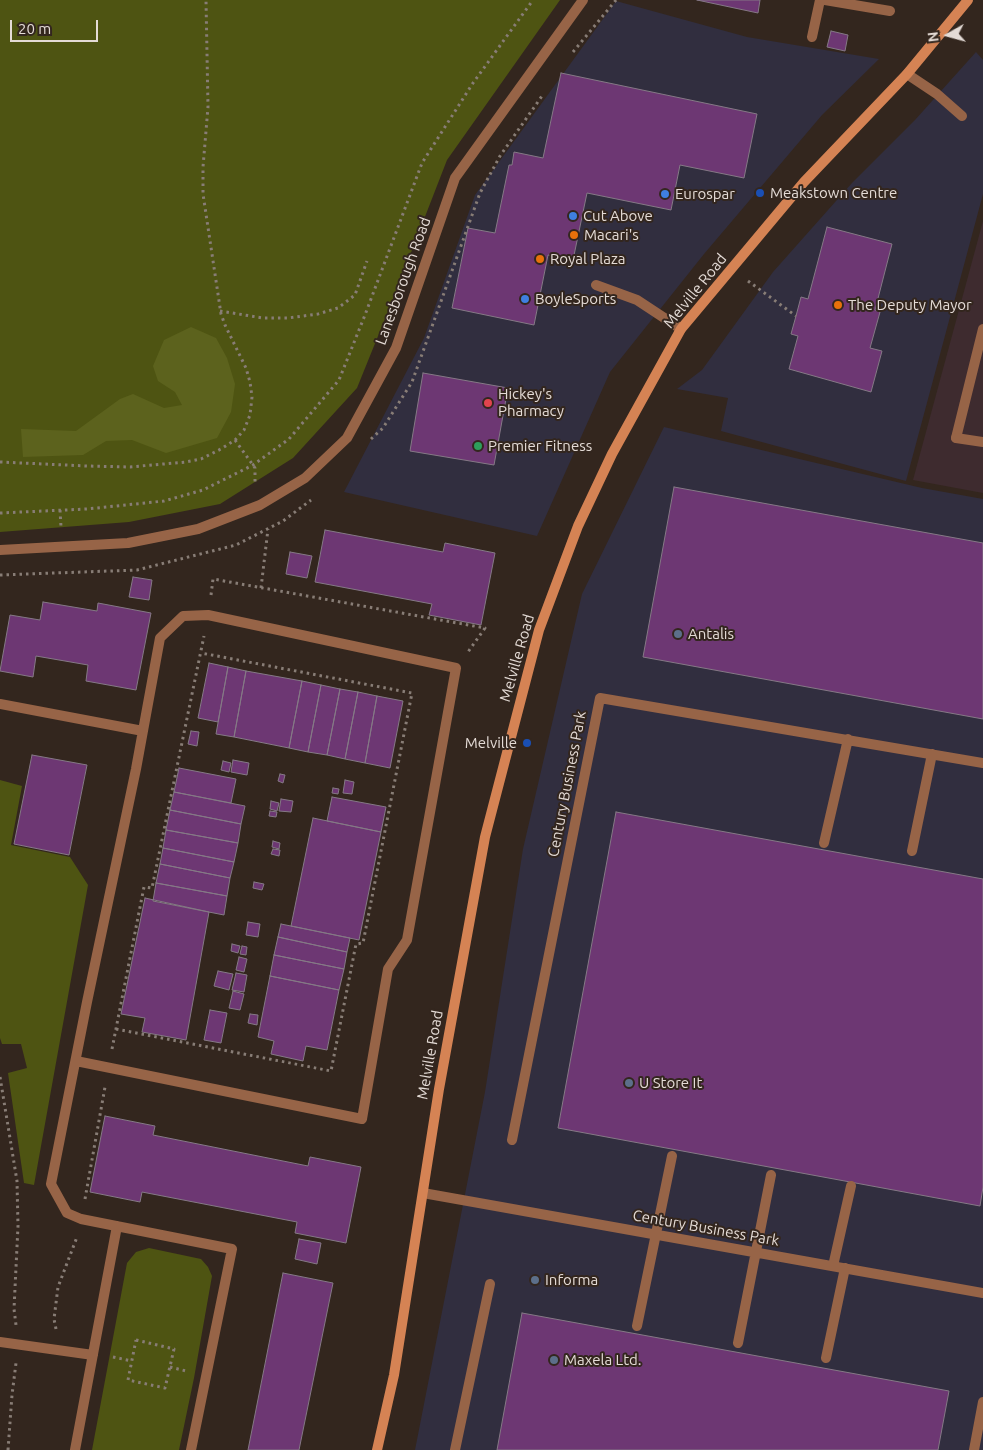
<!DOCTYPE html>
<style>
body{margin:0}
#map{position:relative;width:983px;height:1450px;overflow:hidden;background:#33261e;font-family:Ubuntu,sans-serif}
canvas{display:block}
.north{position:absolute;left:923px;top:10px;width:50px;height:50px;-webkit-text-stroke:4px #33261e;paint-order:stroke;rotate:263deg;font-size:14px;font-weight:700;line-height:20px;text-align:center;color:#e4dbd6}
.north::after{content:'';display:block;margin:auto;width:18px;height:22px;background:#e4dbd6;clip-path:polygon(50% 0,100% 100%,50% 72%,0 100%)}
.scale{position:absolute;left:10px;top:20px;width:88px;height:22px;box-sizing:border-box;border:2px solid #e4dbd6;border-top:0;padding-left:6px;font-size:15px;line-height:18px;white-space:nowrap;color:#e4dbd6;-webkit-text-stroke:4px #33261e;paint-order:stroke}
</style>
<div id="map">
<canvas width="983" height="1450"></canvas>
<div class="north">N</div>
<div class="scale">20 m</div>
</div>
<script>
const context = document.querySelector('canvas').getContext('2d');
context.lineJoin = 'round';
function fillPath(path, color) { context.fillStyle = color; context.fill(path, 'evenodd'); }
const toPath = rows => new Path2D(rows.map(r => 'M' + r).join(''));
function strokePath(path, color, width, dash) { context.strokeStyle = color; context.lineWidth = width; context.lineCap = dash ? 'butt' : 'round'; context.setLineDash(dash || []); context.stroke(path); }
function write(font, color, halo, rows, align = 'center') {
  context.font = font + ' Ubuntu,sans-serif'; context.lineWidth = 4; context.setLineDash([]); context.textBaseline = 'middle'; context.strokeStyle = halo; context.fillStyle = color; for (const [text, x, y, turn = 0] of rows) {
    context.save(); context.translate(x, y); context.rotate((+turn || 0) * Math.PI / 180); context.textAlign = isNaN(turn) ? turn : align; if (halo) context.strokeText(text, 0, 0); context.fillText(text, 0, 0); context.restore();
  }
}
const commercial = toPath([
 [616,1,747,37,879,59,822,115,704,254,610,372,537,536,344,492,424,338,475,195],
 [976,52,983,60,983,194,906,481,721,431,728,398,677,389,702,370,773,272,852,183,915,120],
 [664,427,922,488,983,499,983,1450,415,1450,485,1092,523,849,582,594]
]);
const industrial = toPath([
 [983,221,983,493,913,480]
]);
const green = toPath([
 [0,0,560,0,447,160,395,294,357,388,293,458,220,504,129,522,0,532],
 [0,780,22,786,11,845,70,857,88,885,34,1185,24,1183,8,1073,27,1068,21,1044,2,1044,0,1038],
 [149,1248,201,1259,208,1267,212,1276,194,1378,179,1450,92,1450,127,1263,136,1252]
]);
const forest = toPath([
 [191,327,216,338,227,358,235,384,231,412,217,438,166,453,132,440,106,441,83,455,23,457,21,429,76,431,120,399,133,394,164,408,182,405,175,392,158,381,153,366,164,340]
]);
const building = toPath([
 [697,0,760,0,758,13,697,0],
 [831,31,848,35,845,51,827,47,831,31],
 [561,73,757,114,744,178,680,165,671,210,587,193,573,260,548,255,534,325,452,308,468,228,495,233,509,165,512,165,514,152,543,158,561,73],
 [827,227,892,244,875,310,880,312,870,348,882,351,871,392,789,369,798,336,791,334,796,316,801,297,808,299,827,227],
 [423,373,508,388,494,465,410,451,423,373],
 [674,487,983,543,983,719,643,657,674,487],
 [325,530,443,552,445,543,495,553,481,625,429,615,432,604,315,582,325,530],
 [290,552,312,556,307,578,286,574,290,552],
 [133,577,152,580,149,600,129,597,133,577],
 [43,602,97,611,98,603,151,613,136,690,86,681,88,665,36,656,33,677,0,671,10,615,40,620,43,602],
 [209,663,228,667,218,722,198,718,209,663],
 [228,667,246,671,234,737,216,734,228,667],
 [246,671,302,681,289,748,234,737,246,671],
 [302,681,321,685,308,752,289,748,302,681],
 [321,685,340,689,327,755,308,752,321,685],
 [340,689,358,692,345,759,327,755,340,689],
 [358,692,377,696,365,763,345,759,358,692],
 [377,696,403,701,390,768,365,763,377,696],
 [191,731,199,732,197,746,188,744,191,731],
 [32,755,87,765,69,855,14,844,32,755],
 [233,760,249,763,247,775,231,772,233,760],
 [223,761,231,763,229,772,221,770,223,761],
 [179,768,236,779,231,803,174,792,179,768],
 [280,774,285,775,283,783,278,781,280,774],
 [345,780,354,782,352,794,343,793,345,780],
 [333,788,339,789,338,794,332,793,333,788],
 [174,792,245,806,241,824,170,810,174,792],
 [332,797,386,807,381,832,327,821,332,797],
 [281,799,293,801,291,812,279,811,281,799],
 [271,801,279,803,277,811,270,809,271,801],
 [170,810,241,824,238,843,166,830,170,810],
 [270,811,277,812,276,817,269,816,270,811],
 [616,812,983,879,983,1187,980,1206,558,1128,616,812],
 [313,818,381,832,359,940,291,926,313,818],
 [166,830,238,843,234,862,163,848,166,830],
 [273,841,280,843,279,849,272,847,273,841],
 [163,848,234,862,230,878,160,864,163,848],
 [273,849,280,850,279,856,271,854,273,849],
 [160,864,230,878,227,896,156,883,160,864],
 [254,882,264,884,262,890,253,888,254,882],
 [156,883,227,896,224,915,153,901,156,883],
 [145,898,209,912,186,1040,142,1032,145,1018,121,1014,145,898],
 [248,922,260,924,258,937,246,935,248,922],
 [281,924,350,938,347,952,278,937,281,924],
 [278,937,347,952,344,969,274,955,278,937],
 [232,944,240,946,238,953,231,951,232,944],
 [242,946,247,947,246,955,240,954,242,946],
 [274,955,344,969,339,990,270,976,274,955],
 [239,957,247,959,244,972,236,970,239,957],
 [218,971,233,974,229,990,214,986,218,971],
 [236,973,247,975,244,992,232,990,236,973],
 [270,976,339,990,327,1050,306,1046,303,1061,271,1054,274,1041,258,1037,270,976],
 [233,991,244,994,240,1010,229,1008,233,991],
 [210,1010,227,1013,221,1043,204,1040,210,1010],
 [250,1014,258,1015,257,1025,248,1023,250,1014],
 [105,1116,155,1126,153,1135,308,1166,310,1157,361,1167,346,1243,295,1233,297,1222,142,1192,140,1202,90,1192,105,1116],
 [299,1239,321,1243,317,1264,295,1259,299,1239],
 [283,1273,333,1283,299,1450,248,1450,283,1273],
 [522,1313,949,1391,938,1450,497,1450,522,1313]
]);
const path = toPath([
 [573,52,616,0],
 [748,281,796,316],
 [220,311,263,318,288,318,318,314,338,308,355,295,367,261],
 [371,439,383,428,412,382,480,193,500,156,542,96],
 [235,440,255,468,255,483],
 [0,462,87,466,130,467,186,462,201,459,221,449,235,440,244,430,250,415,252,397,250,382,246,368,225,325,221,314,203,194,203,167,208,107,206,0],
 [60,510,61,527],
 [0,513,87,509,164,501,203,490,253,465,289,439,339,380,365,315,422,163,473,83,533,0],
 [0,575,137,570,236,545,283,521,311,500],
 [261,588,268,529],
 [211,595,213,579,485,628,468,652],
 [116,1029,331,1071,356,944,363,943,412,693,201,653],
 [112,1049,144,887,152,888,204,636],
 [0,1077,17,1181,18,1226,14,1309,16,1325],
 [85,1199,105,1087],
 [56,1329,54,1319,58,1287,77,1237],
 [136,1340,174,1349,165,1388,128,1380,136,1340],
 [113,1357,132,1361],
 [170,1367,186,1371],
 [8,1450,12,1395,16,1363]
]);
const lane = toPath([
 [907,74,937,94,962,116],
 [596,285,637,300,681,329],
 [956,438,983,329],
 [824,843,848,739],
 [912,851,932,754],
 [512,1140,600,698,983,763],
 [423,1193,983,1293],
 [833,1266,851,1186],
 [637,1326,672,1156],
 [738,1343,771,1175],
 [826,1358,845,1268],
 [455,1450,490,1284],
 [974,1450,983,1402]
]);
const street = toPath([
 [825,0,890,11],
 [812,37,820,0],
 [956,438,983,442],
 [0,550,128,543,198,529,260,505,305,478,347,438,396,348,455,178,583,0],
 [0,704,143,731],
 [76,1061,362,1119,388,969,407,940,456,668,208,615,183,616,160,638,136,769,87,1002,51,1184,67,1213,81,1219,232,1249,191,1450],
 [0,1342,93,1355],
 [75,1450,117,1226]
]);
const secondary = toPath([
 [377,1450,394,1375,439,1089,485,837,539,630,578,526,612,454,681,329,804,182,907,74,968,0]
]);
const markers = [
 [760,193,5,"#1a4fb4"],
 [665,194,5,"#3f7fe0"],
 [573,216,5,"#3f7fe0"],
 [574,235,5,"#e8710a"],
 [540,259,5,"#e8710a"],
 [525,299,5,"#3f7fe0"],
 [838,305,5,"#e8710a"],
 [488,403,5,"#e0444e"],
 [478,446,5,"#2e9e5b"],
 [678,634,5,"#5c6f8a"],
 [527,743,5,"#1a4fb4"],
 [629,1083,5,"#5c6f8a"],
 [535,1280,5,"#5c6f8a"],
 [554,1360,5,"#5c6f8a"]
];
const poiNames = [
 ["Meakstown Centre",770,193],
 ["Eurospar",675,194],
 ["Cut Above",583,216],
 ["Macari's",584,235],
 ["Royal Plaza",550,259],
 ["BoyleSports",535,299],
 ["The Deputy Mayor",848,305],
 ["Hickey's",498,394],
 ["Pharmacy",498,411],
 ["Premier Fitness",488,446],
 ["Antalis",688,634],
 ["Melville",517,743,"right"],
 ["U Store It",639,1083],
 ["Informa",545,1280],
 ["Maxela Ltd.",564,1360]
];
const streetNames = [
 ["Lanesborough Road",403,281,-70],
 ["Melville Road",695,291,-51],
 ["Melville Road",517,658,-74],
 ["Century Business Park",567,784,-79],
 ["Melville Road",430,1055,-80],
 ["Century Business Park",706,1228,10]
];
fillPath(commercial, '#312e3f');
fillPath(industrial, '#3e2b2f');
fillPath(green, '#4e5412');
fillPath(forest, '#5c621d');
fillPath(building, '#6d3773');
strokePath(building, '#857986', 1);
strokePath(path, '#887d76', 3, [2.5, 4]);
strokePath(lane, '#976447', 10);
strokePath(street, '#976447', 10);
strokePath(secondary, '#d58354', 10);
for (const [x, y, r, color] of markers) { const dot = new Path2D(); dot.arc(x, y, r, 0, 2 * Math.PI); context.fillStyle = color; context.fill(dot); strokePath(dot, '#33261e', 2); }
write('15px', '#e4dbd6', '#33261e', poiNames, 'left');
write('15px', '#e4dbd6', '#33261e', streetNames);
</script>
